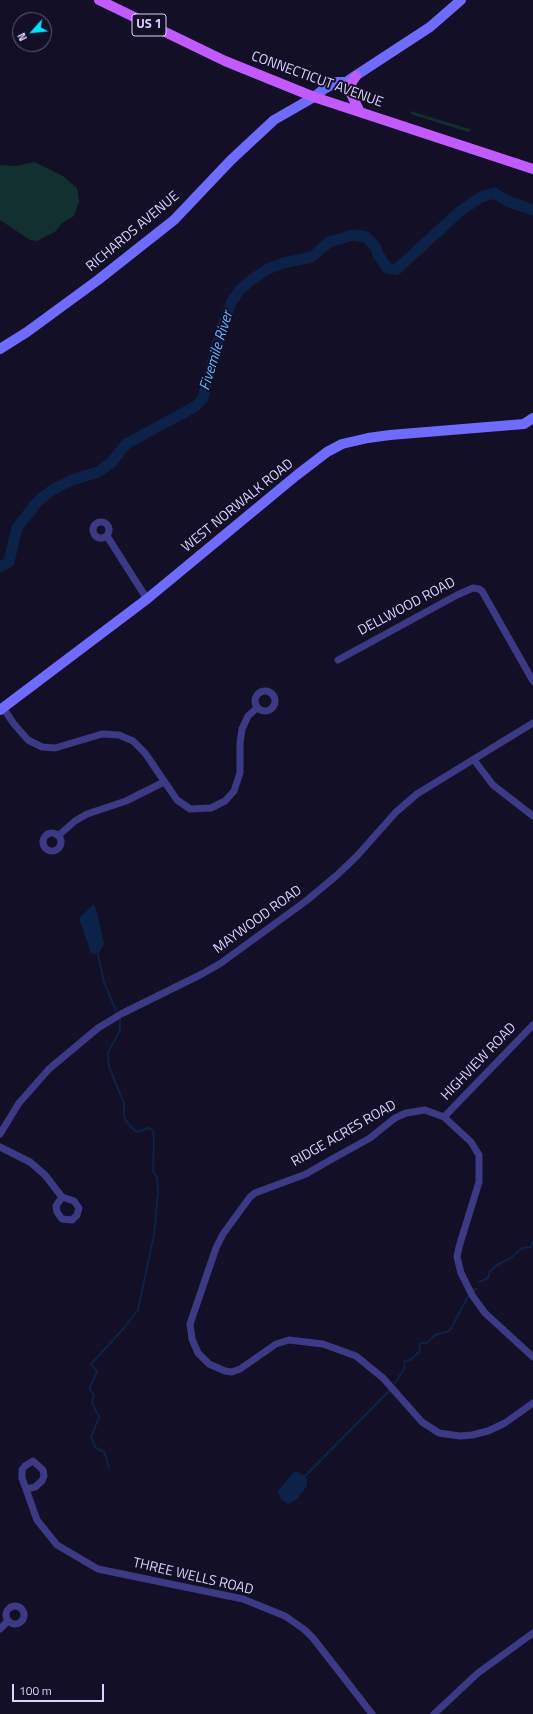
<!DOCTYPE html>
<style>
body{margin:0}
#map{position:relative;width:533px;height:1714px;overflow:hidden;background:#130f26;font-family:"Titillium Web",sans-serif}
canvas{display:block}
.north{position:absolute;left:12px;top:12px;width:40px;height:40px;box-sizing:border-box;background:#130f26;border:1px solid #625e7d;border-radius:50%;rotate:243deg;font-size:11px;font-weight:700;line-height:16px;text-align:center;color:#d9d4ff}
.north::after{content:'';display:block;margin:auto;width:14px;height:18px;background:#00e5ff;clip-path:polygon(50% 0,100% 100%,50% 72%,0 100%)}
.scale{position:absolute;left:12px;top:1684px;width:92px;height:18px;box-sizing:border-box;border:2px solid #d9d4ff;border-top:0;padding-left:5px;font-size:12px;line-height:14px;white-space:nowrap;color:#d9d4ff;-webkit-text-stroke:3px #130f26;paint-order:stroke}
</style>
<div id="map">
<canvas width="533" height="1714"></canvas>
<div class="north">N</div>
<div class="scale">100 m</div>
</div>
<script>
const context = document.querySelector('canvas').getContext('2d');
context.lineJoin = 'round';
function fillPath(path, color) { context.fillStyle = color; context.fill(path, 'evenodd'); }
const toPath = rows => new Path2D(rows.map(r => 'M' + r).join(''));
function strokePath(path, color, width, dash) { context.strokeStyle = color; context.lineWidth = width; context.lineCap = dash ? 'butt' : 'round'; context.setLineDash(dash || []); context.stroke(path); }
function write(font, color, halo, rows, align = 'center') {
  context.font = font + ' "Titillium Web",sans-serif'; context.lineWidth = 4; context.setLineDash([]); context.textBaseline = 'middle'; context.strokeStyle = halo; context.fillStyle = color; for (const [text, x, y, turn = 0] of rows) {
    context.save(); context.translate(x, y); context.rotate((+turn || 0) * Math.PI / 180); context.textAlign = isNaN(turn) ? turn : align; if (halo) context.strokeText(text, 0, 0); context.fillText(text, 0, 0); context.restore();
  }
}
const green = toPath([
 [410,111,469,129,470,128,471,130,468,132,411,114],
 [34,162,63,176,77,188,79,202,74,216,62,223,56,231,37,241,30,240,0,220,0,165,16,166]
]);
const water = toPath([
 [94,904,97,912,104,944,99,953,97,954,91,953,79,918],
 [296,1471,305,1476,307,1479,307,1486,296,1500,288,1504,281,1499,278,1491,292,1474]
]);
const stream = toPath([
 [98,954,104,982,116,1011],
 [479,1282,488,1278,490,1271,499,1264,511,1258,522,1248,531,1247,533,1242],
 [393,1386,404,1369,405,1361,410,1360,420,1351,419,1346,421,1343,427,1343,435,1335,449,1331,452,1327,468,1296,476,1289],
 [109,1467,104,1452,96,1448,91,1437,99,1417,92,1403,94,1395,89,1389,97,1372,91,1364,123,1329,138,1310,154,1235,158,1192,157,1178,153,1171,154,1142,153,1130,148,1128,138,1132,134,1130,126,1121,124,1117,124,1103,109,1067,108,1053,120,1030,120,1019],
 [305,1476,390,1390]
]);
const river = toPath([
 [0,567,9,562,17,528,38,501,52,490,72,480,98,472,111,463,126,444,196,406,203,398,219,338,231,303,240,290,251,280,268,269,283,263,312,257,329,242,353,235,366,237,375,246,378,254,387,268,396,270,459,212,481,197,494,193,507,201,533,210]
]);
const street = toPath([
 '93 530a8 8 0 1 1 16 0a8 8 0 1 1-16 0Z',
 [107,536,147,599],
 [338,660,457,595,473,588,479,589,482,591,533,681],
 '255 701a10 10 0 1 1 20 0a10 10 0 1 1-20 0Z',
 [3,708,14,724,28,740,42,747,55,748,102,734,119,735,133,741,145,753,177,800,190,809,211,808,225,801,234,791,240,773,240,744,242,729,248,716,257,708],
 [474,760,493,785,533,816],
 '43 842a9 9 0 1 1 18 0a9 9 0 1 1-18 0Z',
 [58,836,75,821,87,814,126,801,164,782],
 [444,1117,533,1025],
 [0,1134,19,1103,49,1069,98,1028,121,1014,202,974,221,963,306,901,336,876,357,856,396,812,417,794,533,723],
 [0,1147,30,1162,45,1175,62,1197,74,1201,79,1208,77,1215,72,1220,62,1219,57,1212,56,1206,62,1197],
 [533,1357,485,1313,472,1295,461,1273,457,1257,459,1247,479,1182,479,1155,471,1142,444,1117,425,1110,406,1113,395,1118,370,1138,325,1163,306,1174,255,1193,250,1197,223,1234,216,1248,190,1324,192,1339,198,1353,209,1364,225,1371,232,1372,240,1369,276,1344,289,1340,323,1344,356,1356,383,1378,422,1422,439,1433,460,1436,472,1435,488,1431,505,1423,533,1403],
 [27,1489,35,1487,42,1481,44,1476,43,1470,33,1461,25,1466,22,1470,22,1478,37,1520,57,1545,98,1569,243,1599,285,1616,305,1630,313,1638,372,1714],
 '6 1615a9 9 0 1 1 18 0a9 9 0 1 1-18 0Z',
 [0,1629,8,1621],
 [434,1714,478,1673,533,1633]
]);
const secondary = toPath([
 [349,80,430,27,461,0],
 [0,349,27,332,98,280,174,220,231,160,274,120,314,97,324,89,337,82,344,82],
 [0,710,147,599,297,475,327,452,342,444,368,438,390,435,524,424,533,418]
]);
const primary = toPath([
 [99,0,225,61,314,97,533,169],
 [356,76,352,82,350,92,360,112]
]);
const shields = [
 [149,25,34]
];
const shieldNames = [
 ["US 1",149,25]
];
const streetNames = [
 ["CONNECTICUT AVENUE",317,80,20],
 ["RICHARDS AVENUE",133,232,-40],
 ["WEST NORWALK ROAD",238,506,-39],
 ["DELLWOOD ROAD",407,607,-28],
 ["MAYWOOD ROAD",258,920,-36],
 ["HIGHVIEW ROAD",479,1062,-46],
 ["RIDGE ACRES ROAD",344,1134,-30],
 ["THREE WELLS ROAD",193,1577,13]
];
const waterNames = [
 ["Fivemile River",217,351,-73]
];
fillPath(green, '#12302f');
fillPath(water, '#0c2248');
strokePath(stream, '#0c2248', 2);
strokePath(river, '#0c2248', 11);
strokePath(street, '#3d3a85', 7);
strokePath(secondary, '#6f6bff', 10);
strokePath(primary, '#c25bff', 10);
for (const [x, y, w] of shields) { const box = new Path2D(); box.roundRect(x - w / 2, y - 11, w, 22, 3); context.fillStyle = '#130f26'; context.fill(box); strokePath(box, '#d9d4ff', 1); }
write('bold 13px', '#d9d4ff', null, shieldNames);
write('14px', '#d9d4ff', '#130f26', streetNames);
write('italic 15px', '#62b6ff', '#130f26', waterNames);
</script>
